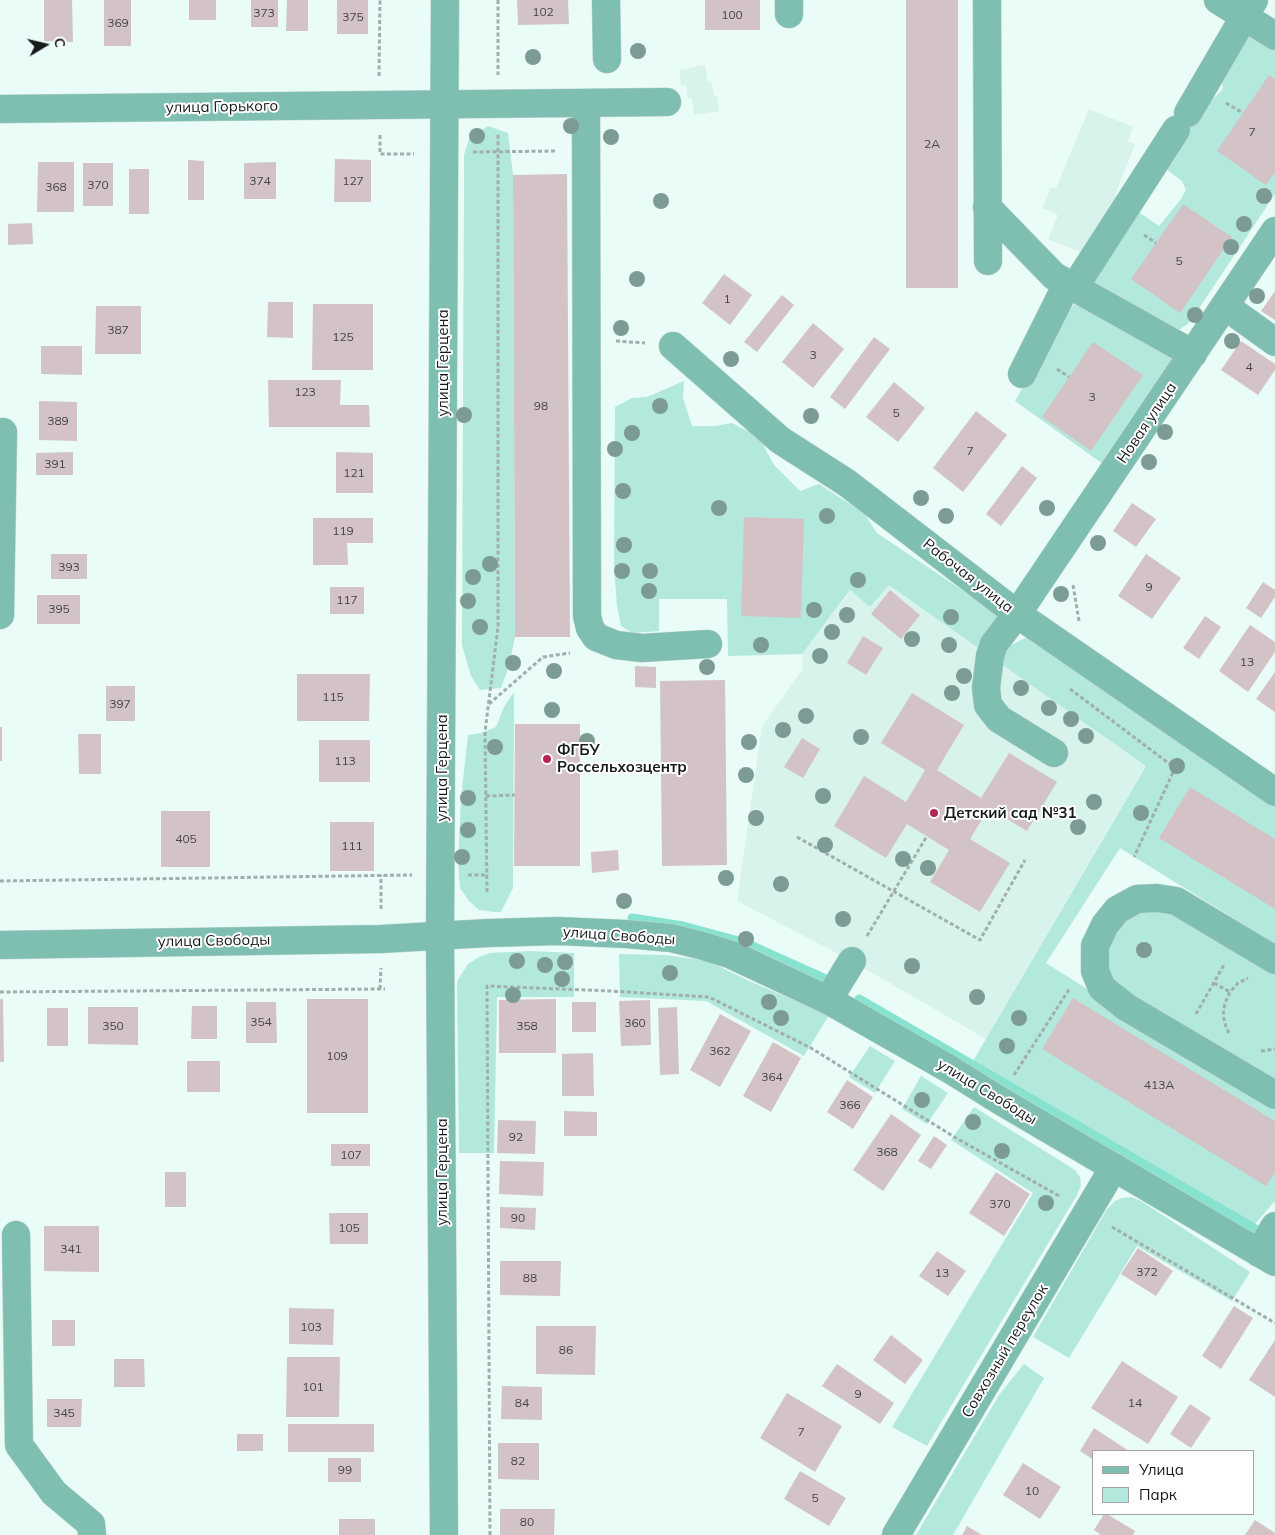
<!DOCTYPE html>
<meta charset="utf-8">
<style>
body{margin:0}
#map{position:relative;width:1275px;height:1535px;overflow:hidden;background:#e9fcf7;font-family:Mulish,sans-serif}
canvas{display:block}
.legend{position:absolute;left:1092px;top:1450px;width:162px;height:65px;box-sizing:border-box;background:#fff;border:1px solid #a1a4a3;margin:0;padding:6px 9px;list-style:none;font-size:15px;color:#151b1a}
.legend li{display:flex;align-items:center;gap:10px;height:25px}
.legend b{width:25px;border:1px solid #a1a4a3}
.north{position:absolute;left:20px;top:20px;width:50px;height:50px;-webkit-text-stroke:4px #fff;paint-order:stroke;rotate:81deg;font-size:14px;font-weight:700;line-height:20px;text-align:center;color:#151b1a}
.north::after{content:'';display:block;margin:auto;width:18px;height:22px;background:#151b1a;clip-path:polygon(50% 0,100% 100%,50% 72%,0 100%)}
</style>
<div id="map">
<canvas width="1275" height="1535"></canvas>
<ul class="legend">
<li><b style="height:6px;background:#7fbfb1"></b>Улица</li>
<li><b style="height:14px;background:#b3e8dc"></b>Парк</li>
</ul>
<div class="north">С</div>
</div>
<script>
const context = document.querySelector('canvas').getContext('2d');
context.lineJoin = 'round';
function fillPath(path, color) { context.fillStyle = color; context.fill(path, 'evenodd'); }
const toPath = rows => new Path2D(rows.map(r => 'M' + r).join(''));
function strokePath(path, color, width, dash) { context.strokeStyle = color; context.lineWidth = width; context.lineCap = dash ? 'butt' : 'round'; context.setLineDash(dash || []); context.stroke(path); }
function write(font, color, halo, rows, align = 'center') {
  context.font = font + ' Mulish,sans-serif'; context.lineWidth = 4; context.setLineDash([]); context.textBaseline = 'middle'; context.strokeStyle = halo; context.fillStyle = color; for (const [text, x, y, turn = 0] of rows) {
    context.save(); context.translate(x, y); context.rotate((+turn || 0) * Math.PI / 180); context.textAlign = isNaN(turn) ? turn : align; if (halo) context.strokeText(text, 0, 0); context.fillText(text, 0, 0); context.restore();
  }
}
const built = toPath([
 [705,65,708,82,711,82,714,96,717,96,719,111,694,115,692,99,688,99,686,85,681,85,679,70],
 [1089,109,1133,127,1128,141,1135,144,1115,195,1117,196,1102,233,1086,254,1048,239,1058,215,1042,208,1051,187,1056,188],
 [889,585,1146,765,986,1039,852,961,737,901,762,726,803,669,802,654,851,590,870,607]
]);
const green = toPath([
 [1252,33,1275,47,1275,194,1190,322,1179,330,1094,287,1093,276,1137,211,1159,226,1181,199,1186,190,1182,181,1163,167,1206,102,1212,100,1223,89,1221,78,1243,41],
 [488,126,508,133,513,175,515,637,509,666,501,688,480,690,471,676,462,645,464,182,464,155,469,139],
 [1076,302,1167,352,1172,360,1103,464,1015,401,1063,319],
 [684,381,683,398,692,426,715,426,732,423,759,437,774,465,800,491,819,484,864,513,877,533,1002,617,984,652,889,585,870,607,850,590,802,654,728,656,727,599,659,599,659,631,632,633,621,626,617,606,614,567,615,407,632,398,647,397],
 [1027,637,1275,803,1275,944,1120,848,1046,963,1275,1107,1275,1201,1255,1224,973,1061,1146,766,990,656],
 [514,692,513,888,501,912,495,912,479,910,469,901,460,888,458,863,461,798,468,735,481,733,496,727,504,707],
 [1144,910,1177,913,1275,969,1275,1089,1129,1002,1109,976,1106,959,1109,943,1117,928,1129,917],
 [530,951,574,953,574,997,497,997,494,1153,459,1153,457,981,468,964,479,957,490,953],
 [619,954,665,955,708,961,747,980,829,1015,804,1056,706,1001,620,997],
 [870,1046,895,1061,875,1093,849,1077],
 [921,1076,948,1093,927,1124,902,1109],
 [974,1107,1075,1170,1080,1177,1081,1185,1077,1195,927,1446,892,1427,1033,1193,951,1140],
 [1131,1197,1141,1201,1250,1272,1232,1301,1137,1246,1069,1358,1033,1337,1107,1209,1115,1201,1122,1198],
 [1024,1364,1044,1378,953,1535,916,1535,999,1395]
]);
const stream = toPath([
 [632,918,683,926,746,943,826,979],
 [859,999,1259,1231]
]);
const building = toPath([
 [44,0,72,0,73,42,44,41],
 [104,0,131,0,131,46,104,46],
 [189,0,216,0,216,20,189,20],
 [251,0,278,0,278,27,251,27],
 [287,0,308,0,308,31,286,31],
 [337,0,368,0,368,34,337,34],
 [517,0,568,0,569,24,518,25],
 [705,0,760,0,760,30,705,30],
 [906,0,958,0,958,288,906,288],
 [1269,75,1275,79,1275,172,1266,185,1217,151],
 [335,159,371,160,371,202,334,202],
 [188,160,204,161,204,200,188,200],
 [38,162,74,162,74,212,37,212],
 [276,162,276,199,244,199,244,163],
 [83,163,113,163,113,206,83,206],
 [129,169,149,169,149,214,129,214],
 [567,174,570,637,515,637,513,175],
 [1183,204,1232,237,1180,313,1131,279],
 [32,223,33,244,8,245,8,224],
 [724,274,752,295,730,325,702,303],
 [1275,291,1275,320,1261,311],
 [782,295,794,305,757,352,744,342],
 [268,302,293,302,293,338,267,337],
 [313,304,373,304,373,370,312,370],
 [96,306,141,306,141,354,95,354],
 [813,323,844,349,813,388,782,362],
 [874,337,890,349,845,409,830,397],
 [1241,341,1275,364,1275,370,1258,395,1221,370],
 [1093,342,1143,375,1091,451,1042,417],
 [41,346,82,346,82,375,41,374],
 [268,380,341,380,340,405,369,405,370,427,269,427],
 [894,382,925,408,898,442,866,417],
 [39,401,77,402,77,441,39,440],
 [976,411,1007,435,963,492,933,468],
 [73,452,73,475,36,475,36,453],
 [336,452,373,453,373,493,336,493],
 [1022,466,1037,478,1001,526,986,514],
 [1132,503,1156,519,1136,547,1113,531],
 [744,517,804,519,801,618,741,616],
 [313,518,373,518,373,543,347,543,348,565,313,565],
 [51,554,87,554,87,579,51,579],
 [1146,554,1181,578,1152,619,1118,596],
 [1263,582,1275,590,1275,597,1261,618,1246,608],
 [330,587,364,587,364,614,330,614],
 [890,590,920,615,901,639,871,614],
 [37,595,80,595,80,624,37,624],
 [1205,616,1221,627,1199,659,1183,648],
 [1250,625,1275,642,1275,652,1248,692,1219,671],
 [863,636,883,648,866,675,847,663],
 [635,666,656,667,656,688,635,687],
 [1275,672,1275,712,1256,699],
 [297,674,370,674,369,721,297,721],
 [725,680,727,865,662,866,660,681],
 [106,686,135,686,135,721,106,721],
 [912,693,964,725,937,770,981,798,1009,753,1057,782,1027,831,989,808,970,839,1010,863,980,912,930,882,949,850,907,824,886,858,834,826,864,776,906,802,925,770,881,743],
 [515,724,580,724,580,866,514,866],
 [0,727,2,727,2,761,0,761],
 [78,734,101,734,101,774,79,774],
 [802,738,820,749,803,778,784,767],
 [319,740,370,740,370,782,319,782],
 [1190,787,1275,839,1275,909,1159,838],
 [161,811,210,811,210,867,161,867],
 [330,822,374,822,374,871,330,871],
 [618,850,619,870,592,873,591,852],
 [1073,998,1275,1121,1275,1172,1266,1186,1042,1049],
 [0,999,3,999,4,1062,0,1062],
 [307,999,368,999,368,1113,307,1113],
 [556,999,556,1053,499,1053,499,1000],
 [650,1000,651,1045,621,1046,619,1001],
 [246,1002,276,1002,277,1043,246,1043],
 [572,1002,596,1002,596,1032,572,1032],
 [192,1006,217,1006,217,1039,191,1039],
 [88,1007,138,1007,138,1045,88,1044],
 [677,1007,679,1074,660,1075,658,1008],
 [47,1008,68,1008,68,1046,47,1046],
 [720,1014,751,1031,720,1087,690,1070],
 [773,1042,801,1058,771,1112,743,1096],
 [593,1053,594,1096,562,1096,562,1054],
 [187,1061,220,1061,220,1092,187,1092],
 [847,1080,873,1097,853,1129,827,1112],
 [564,1111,597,1112,597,1136,564,1136],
 [891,1114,921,1135,883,1191,853,1170],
 [498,1120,536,1121,535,1154,497,1153],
 [934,1136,947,1145,931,1169,918,1161],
 [331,1144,370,1144,370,1166,331,1166],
 [500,1161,544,1162,543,1196,499,1194],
 [165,1172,186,1172,186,1207,165,1207],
 [996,1172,1030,1194,1004,1236,969,1213],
 [500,1207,536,1208,535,1230,500,1228],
 [329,1213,368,1213,368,1244,330,1244],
 [44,1226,99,1226,99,1272,44,1271],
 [1138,1248,1173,1271,1156,1296,1121,1274],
 [937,1251,966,1271,948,1296,919,1276],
 [500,1261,561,1261,560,1296,500,1295],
 [1234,1306,1253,1318,1221,1369,1202,1356],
 [289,1308,334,1309,333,1345,289,1344],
 [52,1320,75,1320,75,1346,52,1346],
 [536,1326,596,1326,595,1375,536,1374],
 [891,1335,923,1360,905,1384,873,1360],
 [1275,1340,1275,1397,1249,1380],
 [287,1357,340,1357,339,1417,286,1417],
 [114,1359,144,1359,145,1387,114,1387],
 [1122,1361,1178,1397,1148,1444,1091,1408],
 [837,1364,894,1403,880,1424,822,1386],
 [502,1386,542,1387,542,1420,501,1419],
 [787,1393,842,1426,815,1472,760,1438],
 [47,1399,82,1399,81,1427,47,1427],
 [1190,1404,1211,1418,1191,1448,1170,1434],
 [288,1424,374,1424,374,1452,288,1452],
 [1094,1428,1129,1451,1094,1451,1094,1460,1080,1451],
 [237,1434,263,1434,263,1451,237,1451],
 [498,1443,539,1443,539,1480,498,1479],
 [328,1458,361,1458,361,1482,328,1482],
 [1023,1463,1061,1487,1040,1519,1003,1495],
 [800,1471,846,1498,829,1526,784,1499],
 [500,1509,555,1509,554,1535,500,1535],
 [1104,1514,1107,1514,1135,1531,1133,1535,1101,1535,1094,1530],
 [339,1519,375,1519,375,1535,339,1535],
 [1255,1520,1275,1533,1275,1535,1245,1535],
 [967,1526,982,1535,962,1535]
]);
const path = toPath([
 [498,0,498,75],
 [379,76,380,0],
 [1226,103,1243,113],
 [380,135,380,154,414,154],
 [473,152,557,151],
 [1144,235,1156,243],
 [616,341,645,343],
 [1057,369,1069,377],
 [1073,585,1079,621],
 [1070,689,1175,768,1134,857],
 [489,704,543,657,570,653],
 [486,796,515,795],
 [797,837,980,940,1025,860],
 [468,875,488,875],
 [0,881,412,875],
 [487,892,485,732,498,627,498,134],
 [381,909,381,875],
 [867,936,927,836],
 [1214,983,1230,992],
 [380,989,381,968],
 [0,992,385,989],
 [1196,1014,1225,963],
 [1229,1033,1226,1027,1223,1015,1225,1003,1230,992,1238,983,1248,978],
 [1261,1051,1275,1049],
 [1014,1075,1070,988],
 [1112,1227,1275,1323],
 [490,1535,487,986,610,991,709,997,811,1048,956,1138,1061,1197]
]);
const minor = toPath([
 [606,0,607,59],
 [789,0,789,14],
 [987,0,988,261],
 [1218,0,1275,36],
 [586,103,587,616,590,628,596,637,616,645,642,648,708,644],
 [0,109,667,102],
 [1188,113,1254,0],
 [987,207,1054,276,1193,354],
 [1074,288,1176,130],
 [1225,306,1275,342],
 [673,346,780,440,847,483,1017,614,1275,792],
 [1022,374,1067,284],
 [0,615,3,432],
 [1054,753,999,719,988,705,986,688,990,656,994,644,1017,614,1275,231],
 [0,945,381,939,489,933,558,931,626,934,671,938,703,946,732,955,828,1000,951,1070,999,1100,1275,1262],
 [1275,960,1176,901,1157,898,1137,899,1117,910,1105,925,1095,946,1095,971,1102,988,1126,1007,1275,1095],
 [828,1000,852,961],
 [16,1235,19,1445,54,1493,91,1524,92,1535],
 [1259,1253,1275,1226],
 [444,1535,440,935,445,0],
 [896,1535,1114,1167]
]);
const trees = [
 [638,51],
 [533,57],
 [571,126],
 [477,136],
 [611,137],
 [1264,196],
 [661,201],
 [1244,224],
 [1231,247],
 [637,279],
 [1257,296],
 [1195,315],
 [621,328],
 [1232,341],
 [731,359],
 [660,406],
 [464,415],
 [811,416],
 [1165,432],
 [632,433],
 [615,449],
 [1149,462],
 [623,491],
 [921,498],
 [719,508],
 [1047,508],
 [827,516],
 [946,516],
 [1098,543],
 [624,545],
 [490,564],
 [622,571],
 [650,571],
 [473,577],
 [858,580],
 [649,591],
 [1061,594],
 [468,601],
 [814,610],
 [847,615],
 [951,617],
 [480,627],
 [832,632],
 [912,639],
 [761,645],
 [949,645],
 [820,656],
 [513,663],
 [707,667],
 [554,671],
 [964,676],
 [1021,688],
 [952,693],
 [1049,708],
 [552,710],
 [806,716],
 [1071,719],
 [783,730],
 [1086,736],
 [861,737],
 [587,741],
 [749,742],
 [495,747],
 [1177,766],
 [746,775],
 [823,796],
 [468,798],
 [1094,802],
 [1141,813],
 [756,818],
 [1078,827],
 [468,830],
 [825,845],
 [462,857],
 [903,859],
 [928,868],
 [726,878],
 [781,884],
 [624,901],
 [843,919],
 [746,939],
 [1144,950],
 [517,961],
 [565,962],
 [545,965],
 [912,966],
 [670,973],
 [562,979],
 [513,995],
 [977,997],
 [769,1002],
 [781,1018],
 [1019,1018],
 [1007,1046],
 [922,1100],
 [973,1122],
 [1002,1151],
 [1046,1203]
];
const markers = [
 [547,759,5,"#b52657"],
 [934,813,5,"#b52657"]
];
const numberNames = [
 ["102",543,12],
 ["373",264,13],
 ["100",732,15],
 ["375",353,17],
 ["369",118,23],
 ["7",1252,132],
 ["2А",932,144],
 ["374",260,181],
 ["127",353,181],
 ["370",98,185],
 ["368",56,187],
 ["5",1179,261],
 ["1",727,299],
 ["387",118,330],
 ["125",343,337],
 ["3",813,355],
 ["4",1249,367],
 ["123",305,392],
 ["3",1092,397],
 ["98",541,406],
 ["5",896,413],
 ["389",58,421],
 ["7",970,451],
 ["391",55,464],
 ["121",354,473],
 ["119",343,531],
 ["393",69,567],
 ["9",1149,587],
 ["117",347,600],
 ["395",59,609],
 ["13",1247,662],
 ["115",333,697],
 ["397",120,704],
 ["113",345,761],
 ["405",186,839],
 ["111",352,846],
 ["354",261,1022],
 ["360",635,1023],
 ["350",113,1026],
 ["358",527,1026],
 ["362",720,1051],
 ["109",337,1056],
 ["364",772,1077],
 ["413А",1159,1085],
 ["366",850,1105],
 ["92",516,1137],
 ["368",887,1152],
 ["107",351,1155],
 ["370",1000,1204],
 ["90",518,1218],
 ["105",349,1228],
 ["341",71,1249],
 ["372",1147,1272],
 ["13",942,1273],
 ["88",530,1278],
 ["103",311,1327],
 ["86",566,1350],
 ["101",313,1387],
 ["9",858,1394],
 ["84",522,1403],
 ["14",1135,1403],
 ["345",64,1413],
 ["7",801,1432],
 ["82",518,1461],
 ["99",345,1470],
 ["10",1032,1491],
 ["5",815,1498],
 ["80",527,1522]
];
const streetNames = [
 ["улица Горького",222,107,-1],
 ["улица Герцена",443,363,-90],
 ["Новая улица",1147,423,-56],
 ["Рабочая улица",968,576,38],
 ["улица Герцена",442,768,-90],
 ["улица Свободы",619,936,4],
 ["улица Свободы",214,941,-1],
 ["улица Свободы",987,1092,31],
 ["улица Герцена",442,1172,-90],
 ["Совхозный переулок",1005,1351,-59]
];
const poiNames = [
 ["ФГБУ",557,750],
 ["Россельхозцентр",557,767],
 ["Детский сад №31",944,813]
];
fillPath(built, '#d7f3ec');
fillPath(green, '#b3e8dc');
strokePath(stream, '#87e3d0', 9);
fillPath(building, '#d4c3c6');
strokePath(minor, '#c7d8d4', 29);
strokePath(path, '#a1afac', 3, [4, 2.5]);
strokePath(minor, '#7fbfb1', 28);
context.fillStyle = '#7c9b94';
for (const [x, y] of trees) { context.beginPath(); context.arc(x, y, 8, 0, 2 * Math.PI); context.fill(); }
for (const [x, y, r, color] of markers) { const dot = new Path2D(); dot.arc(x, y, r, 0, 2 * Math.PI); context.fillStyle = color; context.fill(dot); strokePath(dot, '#fff', 2); }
write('12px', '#454545', null, numberNames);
write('15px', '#151b1a', '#fff', streetNames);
write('bold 15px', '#151b1a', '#fff', poiNames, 'left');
</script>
